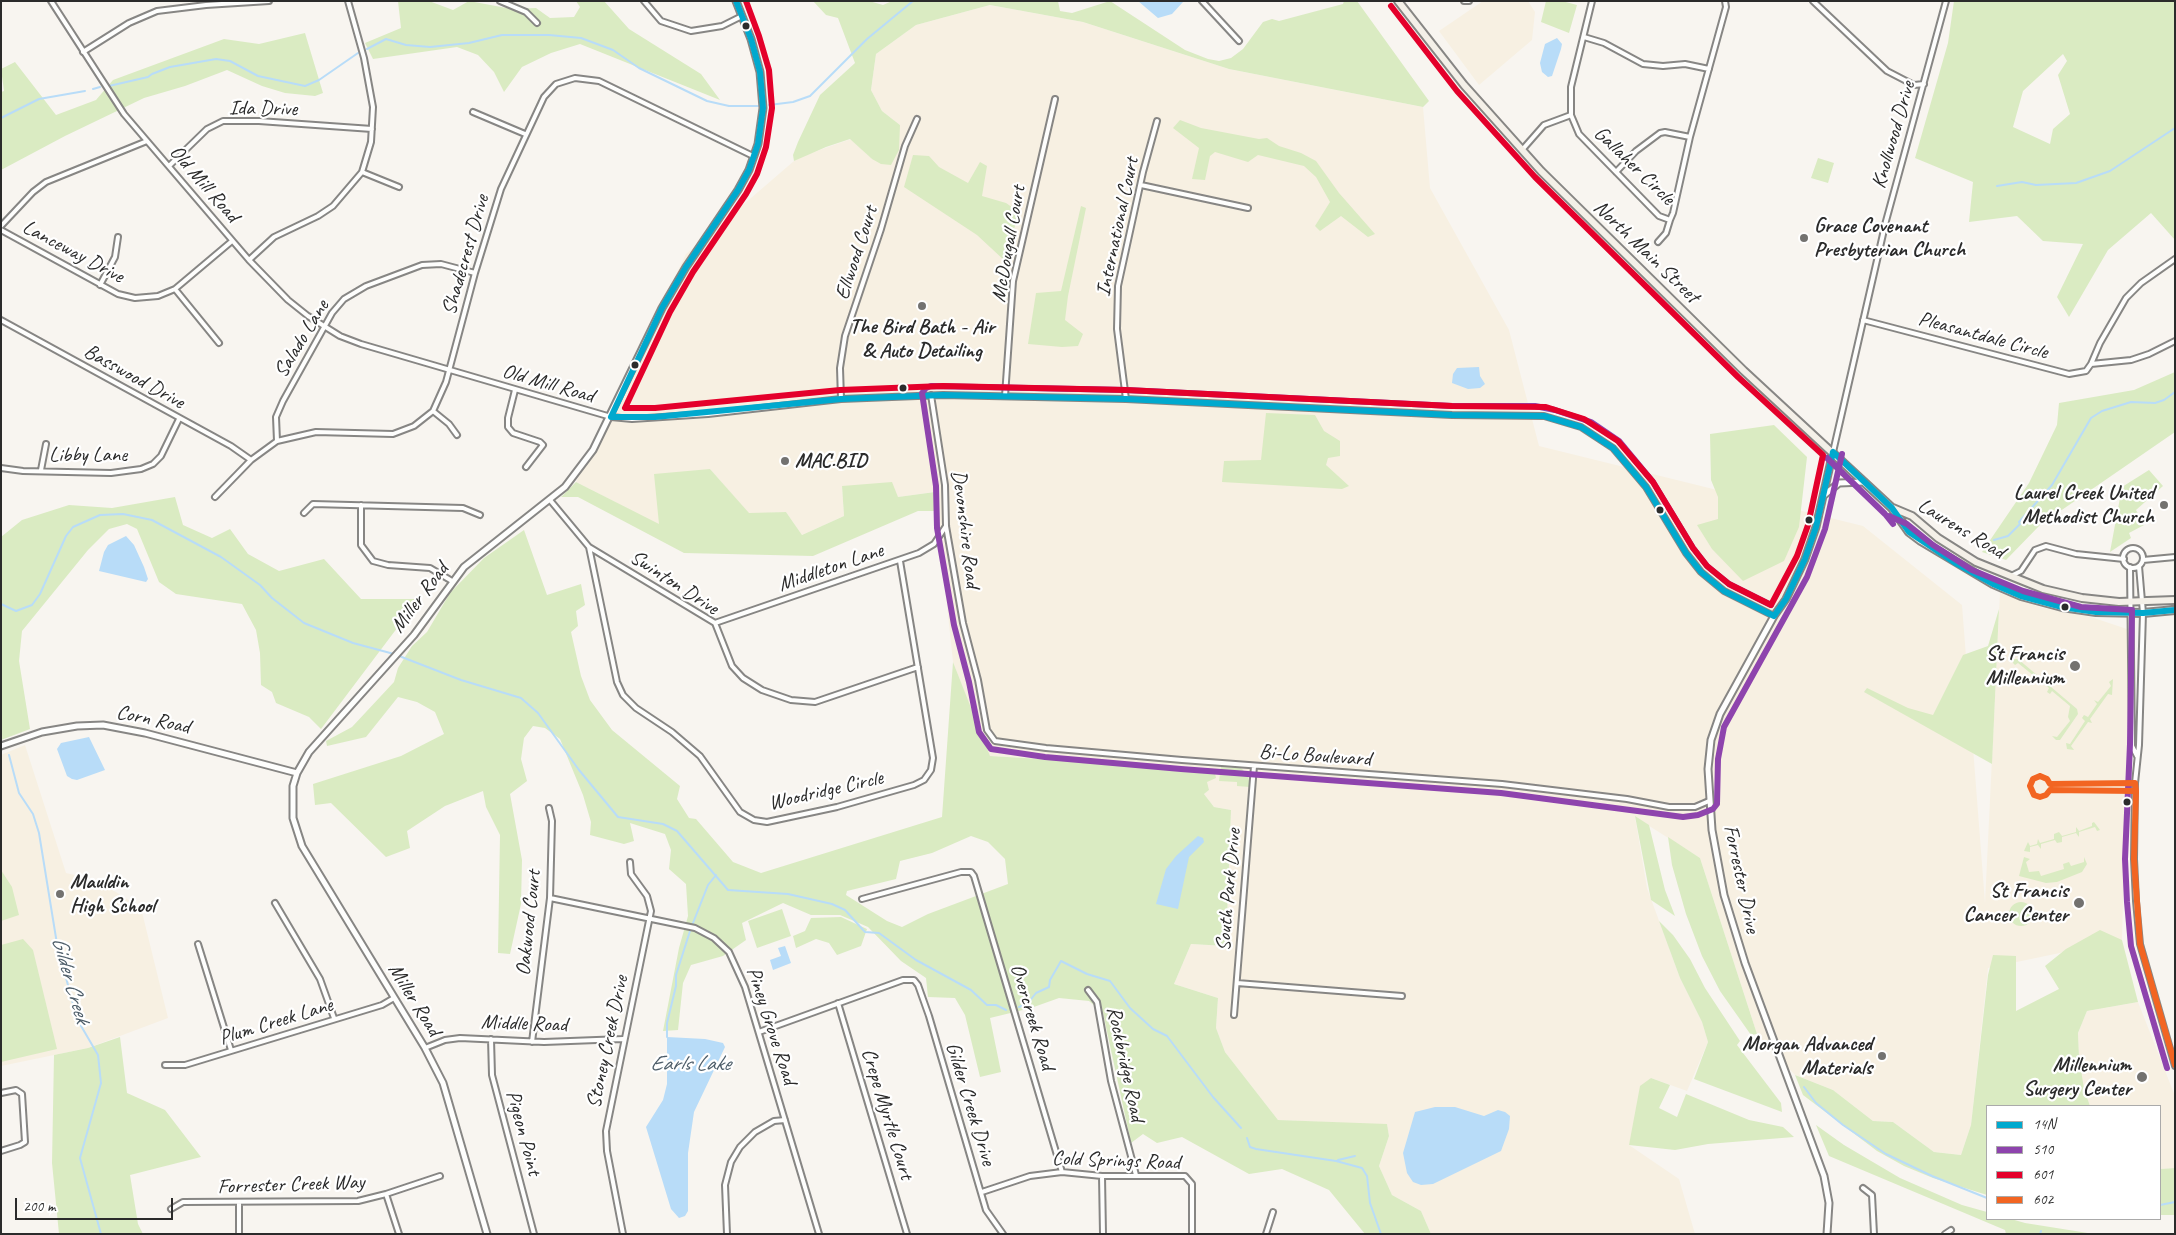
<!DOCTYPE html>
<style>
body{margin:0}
#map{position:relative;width:2176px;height:1235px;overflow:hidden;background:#f8f5f0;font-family:Caveat,sans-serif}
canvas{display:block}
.frame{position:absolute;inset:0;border:2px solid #2b2b2b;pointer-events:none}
.legend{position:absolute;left:1986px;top:1105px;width:175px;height:115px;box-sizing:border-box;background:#fff;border:1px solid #aaa;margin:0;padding:6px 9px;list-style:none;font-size:15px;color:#2b2b2b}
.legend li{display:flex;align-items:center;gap:10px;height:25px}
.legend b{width:25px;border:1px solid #aaa}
.scale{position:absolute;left:15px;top:1198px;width:158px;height:22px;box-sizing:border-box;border:2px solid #2b2b2b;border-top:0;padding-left:6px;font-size:15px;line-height:18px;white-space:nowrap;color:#2b2b2b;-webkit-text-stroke:4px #fff;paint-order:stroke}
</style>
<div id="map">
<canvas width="2176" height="1235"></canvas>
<div class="frame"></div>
<ul class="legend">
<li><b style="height:6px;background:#00a9ce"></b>14N</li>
<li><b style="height:6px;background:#8e44ad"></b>510</li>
<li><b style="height:6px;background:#e4002b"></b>601</li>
<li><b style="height:6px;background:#f26522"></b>602</li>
</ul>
<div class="scale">200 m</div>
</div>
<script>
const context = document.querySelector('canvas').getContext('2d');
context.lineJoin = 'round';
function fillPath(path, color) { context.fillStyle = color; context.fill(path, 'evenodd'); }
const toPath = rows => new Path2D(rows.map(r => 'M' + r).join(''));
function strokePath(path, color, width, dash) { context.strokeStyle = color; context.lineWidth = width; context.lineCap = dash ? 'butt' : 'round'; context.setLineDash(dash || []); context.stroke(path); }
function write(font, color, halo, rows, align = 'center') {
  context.font = font + ' Caveat,sans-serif'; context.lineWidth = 4.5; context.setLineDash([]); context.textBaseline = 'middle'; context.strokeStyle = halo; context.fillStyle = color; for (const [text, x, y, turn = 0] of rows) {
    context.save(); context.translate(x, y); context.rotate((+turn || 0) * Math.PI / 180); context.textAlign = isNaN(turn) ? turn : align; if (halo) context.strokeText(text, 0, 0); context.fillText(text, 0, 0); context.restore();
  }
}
const built = toPath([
 [1483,1,1528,1,1535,12,1532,40,1479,85,1439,31],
 [990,5,1083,22,1229,69,1423,107,1430,188,1509,330,1539,446,1863,526,1962,605,1985,903,2000,593,2043,608,2091,617,2130,630,2122,940,1988,968,1971,1125,1961,1155,1934,1152,1893,1122,1873,1121,1833,1090,1795,1075,1757,1034,1700,858,1635,817,1647,888,1680,978,1702,1022,1708,1042,1687,1091,1651,1078,1629,1145,1679,1179,1695,1234,1431,1234,1421,1211,1392,1195,1379,1166,1389,1136,1387,1125,1278,1120,1225,1052,1216,1028,1218,998,1174,984,1191,944,1226,946,1231,810,1214,807,1204,794,1209,790,1206,782,1211,768,989,756,953,662,935,492,898,497,842,486,844,516,802,535,786,512,749,514,710,469,659,525,576,482,686,254,794,161,805,155,851,139,872,159,900,125,882,111,871,90,876,54,916,25],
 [25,745,66,873,97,880,141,908,168,1018,88,1048,1,1066,1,755],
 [2138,1002,2175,1096,2175,1168,2160,1169,2160,1106,2090,1106,2083,1089,2079,1057,2078,1033,2087,1011]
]);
const green = toPath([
 [398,1,429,1,453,10,469,1,512,9,536,8,550,18,574,17,580,7,576,1,604,1,629,29,701,74,720,100,580,44,551,53,522,67,504,92,494,72,478,55,457,47,373,59,365,43,401,28],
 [813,1,869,1,883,5,892,1,1058,1,1060,11,1072,13,1110,1,1185,50,1208,59,1219,61,1231,58,1243,49,1263,22,1272,19,1279,21,1343,4,1344,1,1357,1,1429,101,1423,107,1229,69,1083,22,990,5,916,25,876,54,871,90,882,111,900,125,899,150,891,165,881,164,872,159,850,139,826,147,794,161,793,155,798,142,820,95,855,63,838,18,826,15],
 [1546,1,1562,1,1577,5,1569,33,1541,22],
 [1954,1,2175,1,2175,240,2151,213,2108,250,2069,317,2057,297,2083,244,2043,241,2017,216,1969,222,1973,182,1915,158,1948,43],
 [2063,54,2067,61,2058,75,2070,114,2053,129,2050,144,2013,127,2023,91],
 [305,33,323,93,315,96,285,93,262,86,227,70,185,86,144,98,65,136,1,170,1,92,4,91,1,69,15,62,56,115,96,100,113,80,224,39,259,44],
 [1180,120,1201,128,1259,139,1267,138,1279,146,1301,153,1316,161,1339,193,1375,234,1368,237,1341,216,1320,231,1315,226,1330,202,1316,177,1304,166,1258,155,1248,162,1215,152,1210,156,1205,180,1192,179,1199,148,1173,128],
 [913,155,929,156,939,167,968,183,980,162,987,166,982,196,1006,203,1019,212,1005,261,977,235,904,187],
 [1818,158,1834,163,1828,183,1811,178],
 [1081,206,1086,208,1068,296,1065,320,1083,334,1078,346,1062,347,1028,344,1036,293,1061,291],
 [2175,372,2175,432,2040,525,2006,560,1982,552,2029,483,2057,425,2059,403,2134,390],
 [1266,413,1315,415,1324,431,1340,441,1340,456,1328,458,1326,465,1349,486,1342,489,1222,482,1224,461,1261,460],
 [1774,425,1807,457,1799,527,1784,561,1743,581,1712,549,1697,525,1718,519,1718,497,1711,480,1710,434],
 [710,469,749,513,786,512,802,535,844,516,842,486,892,482,898,497,935,492,939,511,918,511,813,556,684,553,578,497,561,497,576,482,659,524,654,474],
 [2149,470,2163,486,2136,510,2144,525,2129,533,2131,538,2110,552,2122,487],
 [175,497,183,525,212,538,230,529,248,554,279,571,324,559,361,599,419,599,321,729,309,717,276,703,272,692,261,685,260,653,256,630,242,604,176,594,159,582,137,529,127,524,109,529,88,550,22,631,19,661,30,729,1,740,1,537,22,520,69,505,112,508],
 [524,530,547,595,581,584,585,605,576,611,578,626,571,632,581,676,590,700,612,730,680,786,677,799,689,818,696,819,733,862,761,873,942,817,953,662,990,756,1214,769,1216,778,1207,782,1209,790,1204,794,1214,807,1231,810,1226,946,1191,944,1174,984,1218,998,1216,1028,1225,1052,1278,1120,1387,1124,1389,1136,1379,1166,1392,1195,1421,1211,1431,1234,1365,1234,1329,1190,1282,1169,1249,1174,1182,1137,1157,1143,1143,1134,1131,1143,1103,1013,1089,1001,1059,998,1031,1008,990,1018,1001,1072,980,1077,965,1015,955,998,928,997,926,978,901,961,868,927,840,915,811,915,783,903,742,923,746,940,723,956,691,965,683,983,678,1030,663,1031,679,948,688,916,686,884,669,869,671,850,665,834,630,823,634,841,624,844,590,835,591,822,583,795,560,739,545,728,533,726,524,738,521,759,527,781,510,794,522,860,521,904,510,954,498,953,500,835,486,807,483,791,445,806,407,831,410,848,386,857,331,803,315,805,313,784,401,756,444,734,435,712,417,702,398,697,366,737,327,746,326,741,352,727,394,682,398,668,412,646,427,632,450,593,484,558],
 [971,836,988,842,1005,859,1008,884,928,914,902,927,887,921,846,895,847,891,896,879,900,861,932,853],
 [1999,609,1992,764,1864,692,1867,688,1908,708,1933,715,1963,655,1988,646],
 [2014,659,2018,659,2077,709,2078,714,2060,740,2056,740,2052,736,2057,737,2070,721,2068,717,2070,706,2052,691,2050,694,2047,692,2049,688,2036,678,2033,680,2034,676,2018,663,2015,665,2013,663],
 [2113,679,2112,695,2108,694,2090,719,2092,723,2088,722,2071,746,2074,750,2067,749,2066,743,2070,744,2085,721,2082,718,2084,715,2088,717,2097,704,2094,700,2098,702,2111,686,2109,682],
 [1221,767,1241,768,1248,775,1250,787,1237,786,1237,782,1219,781],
 [1635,816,1649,825,1665,890,1675,916,1651,900],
 [2094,822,2100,830,2097,831,2095,827,2079,832,2079,837,2076,833,2062,837,2062,842,2057,843,2055,840,2041,844,2041,849,2038,845,2030,847,2030,852,2024,851,2028,842,2030,846,2037,844,2038,839,2040,843,2054,839,2054,834,2059,832,2062,836,2076,832,2076,827,2079,831,2092,826,2092,823],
 [1668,837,1700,858,1757,1034,1751,1035,1720,991,1702,956,1686,914,1672,865],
 [2024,857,2030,859,2026,862,2029,872,2039,871,2041,876,2064,869,2063,864,2069,862,2071,866,2084,862,2084,857,2087,864,2082,872,2057,882,2046,883,2019,876],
 [1,870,12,887,19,915,1,921],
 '2009 914a12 12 0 1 1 24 0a12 12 0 1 1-24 0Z',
 [782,909,791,936,757,948,748,921],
 [841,917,867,929,861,946,837,955,829,943,816,939,796,948,793,936,805,931,811,918],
 [1659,921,1673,935,1690,959,1705,988,1740,1041,1737,1045,1781,1103,1782,1112,1694,1079,1708,1042,1702,1022,1680,978],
 [2100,930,2122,940,2138,1002,2087,1011,2078,1033,2079,1057,2084,1089,2090,1106,1987,1106,1987,1195,1933,1178,1904,1166,1877,1151,1803,1095,1795,1075,1833,1090,1873,1121,1893,1122,1934,1152,1961,1155,1971,1125,1988,975,1993,955,2016,956,2016,1011,2059,989,2045,966,2066,949],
 [23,939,33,950,57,1049,1,1062,1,945],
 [120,1037,127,1093,165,1110,201,1157,130,1175,138,1224,143,1234,59,1234,52,1163,54,1055,88,1048],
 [1651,1078,1670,1085,1659,1108,1677,1117,1686,1094,1749,1120,1783,1127,1794,1137,1708,1144,1675,1150,1629,1145,1640,1086],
 [1816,1125,1844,1145,1900,1178,1962,1205,1987,1212,1987,1219,2011,1219,2025,1223,2094,1234,2006,1234,2005,1230,1829,1156],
 [2175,1168,2175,1215,2160,1215,2160,1169]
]);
const water = toPath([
 [1138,1,1183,1,1183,2,1172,14,1158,18],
 [1557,38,1562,44,1561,49,1552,76,1548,77,1542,72,1540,63,1545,44],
 [1479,367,1480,376,1485,384,1480,388,1468,389,1452,383,1453,374,1457,368],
 [126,536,134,545,144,567,148,579,146,582,99,571,104,552,108,545],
 [89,737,105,770,77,780,72,779,67,776,57,749,61,743],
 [1198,836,1203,838,1204,842,1189,857,1178,909,1156,904,1166,869,1176,856],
 [785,946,791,963,773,970,770,960,781,956,778,948],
 [667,1037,705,1039,723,1043,725,1047,694,1112,688,1153,688,1211,685,1216,679,1218,671,1209,646,1127,663,1100,667,1084],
 [1435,1107,1455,1107,1484,1116,1498,1110,1505,1112,1510,1116,1509,1129,1501,1151,1433,1184,1421,1185,1413,1182,1407,1173,1403,1153,1415,1112]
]);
const stream = toPath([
 [367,49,386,39,406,45,430,47,469,43,502,35,549,35,581,38,613,50,639,68,707,101,729,106,758,106],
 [109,86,148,77,152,74,170,67,216,59,230,61,258,76,305,86,319,80,358,53],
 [93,89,100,87],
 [769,105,793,102,810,96,867,39,913,1],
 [1,118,39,99,85,91],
 [1997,186,2022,182,2036,185,2076,183,2110,171,2175,128],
 [1994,540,2008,536,2020,524,2019,522,2052,485,2091,418,2102,411,2131,402,2155,403,2164,400,2175,392],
 [1,604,16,611,32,605,40,594,66,536,73,527,100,515,123,514,152,520,221,557,260,585,272,598,304,623,353,643,394,654,461,680,521,698,538,713,579,770,618,817,663,824,677,831,728,890,788,894,832,904,845,910,865,932,879,933,916,960,971,990,987,1005,996,1005,1006,1010],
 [1,686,1,713],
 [9,755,19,793,33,814,39,833,57,944,77,1019,98,1055,101,1083,80,1158,101,1234],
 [693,923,708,885,716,875],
 [1019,1007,1028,1003,1036,993,1049,987,1050,980,1061,961,1087,974,1110,981,1130,1008,1153,1029,1167,1036,1213,1097,1241,1128],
 [667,1037,667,1023,676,986,676,975,690,931],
 [1804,1087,1816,1103,1843,1125,1886,1154,1932,1176,1987,1198],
 [1247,1138,1250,1147,1256,1149,1336,1161,1362,1168,1367,1176,1370,1203,1381,1234],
 [1338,1160,1355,1156],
 [2160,1205,2175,1202],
 [2040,1234,2041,1231]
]);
const minor = toPath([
 [51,1,124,114,249,260,288,300,308,316,340,336,361,344,611,417,632,419,708,414,841,399,943,395,1126,399,1452,415,1544,416,1581,427,1613,448,1646,487,1686,553,1701,572,1724,591,1774,616],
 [500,1,526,12,537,23],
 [644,1,661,21,691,31,722,26,742,16],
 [1202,1,1239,41],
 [1464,1,1469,1],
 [1592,1,1571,87,1571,115,1579,134,1659,216,1670,220,1673,213,1690,137,1726,7,1725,1],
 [1813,1,1887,71,1914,85,1924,84],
 [1584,37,1604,43,1643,64,1663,66,1685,64,1709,69],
 [83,52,129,23,157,11,206,5,269,1],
 [473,112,525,134],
 [1522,150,1544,125,1571,115],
 [169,166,207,129,223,121,259,121,372,129],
 [362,172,399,187],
 [1616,172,1636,151,1660,133,1665,132,1690,137],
 [1141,185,1248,208],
 [1,226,33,192,46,182,147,141],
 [1,230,118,294,135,298,158,296,175,289,232,241],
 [1658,242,1666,233,1670,220],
 [2175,259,2141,283,2126,298,2100,343,2091,364,2131,360,2149,354,2175,341],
 [249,260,274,237,318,216,333,206,362,172,371,142,373,107,364,58,348,1],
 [100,285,115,257,118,237],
 [175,289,219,343],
 [1,320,231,446,251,460],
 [1863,320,2069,374,2086,371,2091,364],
 [515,390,508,418,508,427,513,433,540,442,543,445,526,467],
 [931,395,945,485,946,526,963,623,978,680,987,730,995,741,1046,748,1182,760,1502,784,1627,799,1669,807,1695,807,1709,801],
 [1005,396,1013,281,1055,99],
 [841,399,840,368,845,336,881,229,905,146,917,119],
 [1126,399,1117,329,1118,286,1143,172,1157,121],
 [433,411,449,424,457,435],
 [277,441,276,417,283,401,332,313,344,299,366,286,422,265,441,264,475,273],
 [1833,452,1886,221,1946,1],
 [1,468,23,471,111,473,141,469,153,464,161,456,179,419],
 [41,470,46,444],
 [215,497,251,460,277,441,316,432,393,434,414,426,433,411,446,382,475,273,501,189,544,97,556,84,575,78,599,81,753,156],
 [550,500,589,547,715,623,732,666,743,678,762,690,791,700,815,702,918,667],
 [361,505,361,545,373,561,388,565,430,568,452,581],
 [304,513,313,504,463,508,480,515],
 [589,547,617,682,623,695,636,708,672,732,700,756,740,812,754,820,767,822,837,807,914,785,924,780,931,770,933,758,900,561],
 '2123 558a10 10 0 1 1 20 0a10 10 0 1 1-20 0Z',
 [2143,560,2175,557],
 [2139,566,2143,613,2139,745,2135,783,2134,859,2136,901,2140,944,2175,1066],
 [2130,567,2132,746,2137,756],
 [2011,576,2021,571,2035,550,2046,546,2076,554,2124,559],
 [715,623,919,553,934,544,946,526],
 [550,898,695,928,714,938,729,952,745,987,819,1234],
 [862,899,961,872,971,872,974,876,1062,1172],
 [275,903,320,979,334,1018],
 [198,944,231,1050],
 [1237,983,1402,996],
 [1088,990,1097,1002,1111,1081,1136,1175],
 [838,1003,907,1234],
 [1234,1015,1254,766],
 [759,1032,903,980,914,980,918,985,929,1016,986,1210,1003,1234],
 [491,1039,492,1075,534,1234],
 [532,1042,550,898,552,821,549,808],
 [425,1048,445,1040,460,1038,544,1042,623,1039],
 [165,1065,185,1065,382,1005,394,998],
 [1,1093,16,1090,22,1094,25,1142,20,1145,1,1151],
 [1102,1176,1103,1234],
 [1863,1188,1872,1195,1874,1234],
 [982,1192,1030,1176,1062,1172,1102,1176,1185,1176,1192,1184,1192,1234],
 [386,1194,399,1234],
 [239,1202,239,1234],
 [171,1209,183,1202,358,1201,386,1194,440,1176],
 [623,1234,607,1151,606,1131,651,911,647,896,631,874,630,862],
 [727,1234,725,1185,731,1162,740,1147,755,1132,774,1121,785,1120],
 [1266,1234,1273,1212],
 [1945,1234,1951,1230]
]);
const tertiary = toPath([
 [1823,496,1839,483,1864,482],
 [1,746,42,732,77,726,103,725,145,733,297,773],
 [487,1234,443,1083,425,1048,302,846,293,818,293,786,297,773,309,752,414,635,464,567,565,487,593,450,662,308,686,267,738,190,749,170,758,144,763,108,760,72,751,39,736,1],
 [1827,1234,1829,1203,1824,1176,1745,963,1724,895,1712,830,1708,769,1711,740,1720,714,1774,616,1786,599,1805,559,1816,527,1833,452]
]);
const primary = toPath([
 [1398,1,1464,85,1541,171,1744,371,1892,508,1909,532,1921,541,1993,584,2021,596,2062,607,2096,612,2143,613,2175,610],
 [1893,508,1912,516,1938,538,1976,562,2043,589,2082,598,2119,602,2175,600]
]);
const bus1 = toPath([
 [611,417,655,417,841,399,943,395,1126,399,1452,415,1544,416,1581,427,1613,448,1646,487,1686,553,1701,572,1724,591,1774,616],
 [611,417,662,308,686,267,738,190,749,170,758,144,763,108,760,72,751,39,736,1],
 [1833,452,1892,508,1909,532,1957,564,1993,584,2021,596,2062,607,2096,612,2143,613,2175,610],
 [1774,616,1786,599,1805,559,1816,527,1833,452]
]);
const bus2 = toPath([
 [1827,458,1885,514,1893,524],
 [1889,516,1907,524,1933,545,1972,570,2023,591,2081,607,2132,610,2130,744,2125,859,2127,902,2131,946,2167,1068],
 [1771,605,1729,584,1707,566,1693,548,1653,482,1619,441,1591,422,1555,410,1535,406,1452,406,1126,390,931,386,926,388,922,393,936,486,937,528,954,625,969,682,979,732,991,749,1045,757,1181,769,1501,793,1683,817,1698,815,1713,809,1717,804,1718,759,1724,727,1807,577,1825,529,1842,454]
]);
const bus3 = toPath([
 [746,1,759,36,769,70,772,108,766,147,757,174,746,194,693,272,670,312,625,408,655,408,840,390,943,386,1126,390,1452,406,1546,407,1584,419,1618,441,1653,482,1693,548,1707,566,1729,584,1771,605,1797,556,1808,525,1823,455,1738,377,1535,177,1457,91,1391,6]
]);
const bus4 = toPath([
 [2040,776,2047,779,2050,784,2135,783,2136,791,2050,790,2046,795,2040,797,2034,795,2030,786,2033,779,2040,776],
 [2136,791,2134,859,2140,944,2175,1065]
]);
const markers = [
 [746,26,4.5,"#2b2b2b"],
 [1804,238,5,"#737270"],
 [922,306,5,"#737270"],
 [635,365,4.5,"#2b2b2b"],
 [903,388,4.5,"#2b2b2b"],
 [785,461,5,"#737270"],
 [2164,505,5,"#737270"],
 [1660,510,4.5,"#2b2b2b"],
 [1809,520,4.5,"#2b2b2b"],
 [2065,607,4.5,"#2b2b2b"],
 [2075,666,6,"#737270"],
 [2127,802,4.5,"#2b2b2b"],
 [60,894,5,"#737270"],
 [2079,903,6,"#737270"],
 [1882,1056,5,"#737270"],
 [2142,1077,6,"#737270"]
];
const streetNames = [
 ["Ida Drive",263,109,1],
 ["Knollwood Drive",1894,135,-74],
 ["Gallaher Circle",1634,166,44],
 ["Old Mill Road",204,184,49],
 ["International Court",1118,227,-78],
 ["McDougall Court",1009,244,-80],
 ["Lanceway Drive",73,252,28],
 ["North Main Street",1646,252,44],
 ["Ellwood Court",857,253,-72],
 ["Shadecrest Drive",466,255,-74],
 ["Pleasantdale Circle",1983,336,15],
 ["Salado Lane",302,339,-59],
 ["Basswood Drive",134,377,29],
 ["Old Mill Road",548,384,16],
 ["Libby Lane",88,455],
 ["Devonshire Road",965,529,83],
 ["Laurens Road",1961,529,31],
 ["Middleton Lane",831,568,-19],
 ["Swinton Drive",674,583,33],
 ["Miller Road",420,598,-53],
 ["Corn Road",153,720,12],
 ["Bi-Lo Boulevard",1315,756,4],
 ["Woodridge Circle",826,791,-13],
 ["Forrester Drive",1741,879,78],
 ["South Park Drive",1229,890,-85],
 ["Oakwood Court",529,923,-84],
 ["Miller Road",414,1000,58],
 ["Overcreek Road",1032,1017,73],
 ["Plum Creek Lane",276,1022,-17],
 ["Middle Road",524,1024,2],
 ["Piney Grove Road",771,1026,72],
 ["Stoney Creek Drive",608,1042,-78],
 ["Rockbridge Road",1125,1064,78],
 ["Gilder Creek Drive",970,1104,73],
 ["Crepe Myrtle Court",887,1114,73],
 ["Pigeon Point",523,1133,75],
 ["Cold Springs Road",1116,1161,2],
 ["Forrester Creek Way",291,1185,-2]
];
const poiNames = [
 ["Grace Covenant",1814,226,"left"],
 ["Presbyterian Church",1814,250,"left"],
 ["The Bird Bath - Air",922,327,"center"],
 ["& Auto Detailing",922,351,"center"],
 ["MAC.BID",795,461,"left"],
 ["Laurel Creek United",2154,493],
 ["Methodist Church",2154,517],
 ["St Francis",2064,654],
 ["Millennium",2064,678],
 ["Mauldin",70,882,"left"],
 ["High School",70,906,"left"],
 ["St Francis",2068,891],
 ["Cancer Center",2068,915],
 ["Morgan Advanced",1872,1044],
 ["Materials",1872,1068],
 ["Millennium",2131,1065],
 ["Surgery Center",2131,1089]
];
const waterNames = [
 ["Gilder Creek",70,980,74],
 ["Earls Lake",690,1064]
];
fillPath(built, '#f7f0e2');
fillPath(green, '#daebc2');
fillPath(water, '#b8dcf8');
strokePath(stream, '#b8dcf8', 2);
strokePath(minor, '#878684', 8);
strokePath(tertiary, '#878684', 9);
strokePath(primary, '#878684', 10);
strokePath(minor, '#fefefd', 4);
strokePath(tertiary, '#fefefd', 5);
strokePath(primary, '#f4f0e8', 6);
strokePath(bus1, '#00a9ce', 6);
strokePath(bus2, '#8e44ad', 6);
strokePath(bus3, '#e4002b', 6);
strokePath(bus4, '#f26522', 6);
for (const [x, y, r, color] of markers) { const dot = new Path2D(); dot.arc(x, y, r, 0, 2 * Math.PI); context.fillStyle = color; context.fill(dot); strokePath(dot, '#fff', 2); }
write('21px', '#2b2b2b', '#fff', streetNames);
write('bold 21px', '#2b2b2b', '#fff', poiNames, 'right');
write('italic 22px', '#4d5d69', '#fff', waterNames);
</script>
